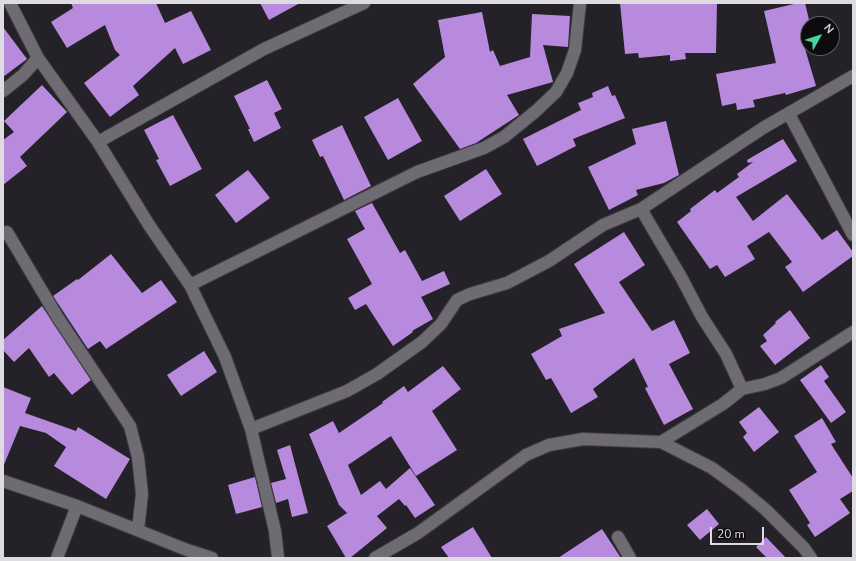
<!DOCTYPE html>
<style>
body{margin:0}
#map{position:relative;width:856px;height:561px;overflow:hidden;background:#252128;font-family:"Nunito Sans",sans-serif}
canvas{display:block}
.frame{position:absolute;inset:0;border:4px solid #dfdce1;pointer-events:none}
.north{position:absolute;left:800px;top:16px;width:40px;height:40px;box-sizing:border-box;background:#0d0b0e;border:1px solid #615f62;border-radius:50%;rotate:51deg;font-size:11px;font-weight:700;line-height:16px;text-align:center;color:#dfdce1}
.north::after{content:'';display:block;margin:auto;width:14px;height:18px;background:#49d49d;clip-path:polygon(50% 0,100% 100%,50% 72%,0 100%)}
.scale{position:absolute;left:710px;top:527px;width:54px;height:18px;box-sizing:border-box;border:2px solid #dfdce1;border-top:0;padding-left:5px;font-size:12px;line-height:14px;white-space:nowrap;color:#dfdce1;-webkit-text-stroke:3px #0d0b0e;paint-order:stroke}
</style>
<div id="map">
<canvas width="856" height="561"></canvas>
<div class="frame"></div>
<div class="north">N</div>
<div class="scale">20 m</div>
</div>
<script>
const context = document.querySelector('canvas').getContext('2d');
context.lineJoin = 'round';
function fillPath(path, color) { context.fillStyle = color; context.fill(path, 'evenodd'); }
const toPath = rows => new Path2D(rows.map(r => 'M' + r).join(''));
function strokePath(path, color, width, dash) { context.strokeStyle = color; context.lineWidth = width; context.lineCap = dash ? 'butt' : 'round'; context.setLineDash(dash || []); context.stroke(path); }
const building = toPath([
 [71,3,156,3,165,23,191,11,211,50,183,64,175,48,133,86,139,95,110,117,84,83,120,55,115,50,105,25,67,48,51,22,73,8],
 [260,3,300,3,269,20],
 [620,3,717,3,716,53,685,53,686,59,670,61,670,55,639,58,638,53,625,54],
 [798,3,805,3,810,24,808,24,808,41,803,42,816,86,786,95,785,93,753,100,755,107,737,110,736,103,722,106,716,74,776,63,764,11],
 [482,12,490,52,493,50,500,66,530,57,532,14,570,16,568,47,543,45,553,82,507,95,519,115,476,143,460,149,413,84,445,57,438,20],
 [3,27,27,59,3,77],
 [267,80,282,109,274,113,281,128,254,142,248,129,250,129,234,96],
 [42,85,67,112,20,157,27,166,3,185,3,140,14,132,4,121],
 [608,86,612,96,615,95,625,118,573,139,576,146,537,166,523,139,581,110,578,103,593,97,592,93],
 [398,98,422,141,388,160,364,117],
 [173,115,202,169,170,186,156,160,159,159,144,130],
 [666,121,679,175,664,183,636,190,638,195,609,210,588,167,636,144,632,129],
 [342,125,371,186,344,200,323,156,320,157,312,140],
 [783,139,797,161,736,197,753,221,787,194,822,240,837,230,853,252,853,256,803,292,785,267,792,262,769,232,747,246,755,259,725,277,717,265,710,269,677,222,691,211,690,209,715,190,717,193,739,177,737,174,753,162,748,163,747,160],
 [486,169,502,194,460,221,444,196],
 [248,170,270,198,236,223,215,195],
 [372,203,400,253,405,250,422,281,444,271,450,284,421,297,433,319,412,331,413,332,393,346,366,304,355,310,348,298,372,284,347,239,365,229,355,211],
 [624,232,645,265,619,282,652,331,674,320,690,353,669,364,693,409,664,425,645,388,648,387,634,358,593,389,598,397,571,413,551,378,546,380,531,354,562,336,559,329,605,313,574,264],
 [111,254,142,293,161,280,177,302,106,349,100,341,88,349,53,296,77,279,78,280],
 [42,306,91,380,72,395,54,373,49,377,29,348,14,362,3,350,3,340],
 [790,310,810,338,775,365,760,346,767,341,763,335,776,323,775,322],
 [204,351,217,372,181,396,167,375],
 [821,365,829,377,824,381,846,412,831,423,800,380],
 [443,366,461,389,432,411,457,450,416,476,391,436,348,465,361,495,380,481,386,489,410,468,435,505,415,518,406,505,405,506,399,499,377,516,387,528,350,558,346,558,327,526,347,513,339,505,309,434,333,421,339,433,383,403,382,402,404,386,408,392],
 [3,387,31,398,25,413,76,431,78,427,130,459,106,499,54,466,66,447,46,433,20,426,3,467],
 [759,407,779,432,754,452,743,437,747,433,739,422],
 [822,418,836,442,831,444,853,478,853,491,840,499,850,513,815,537,807,525,810,523,789,490,817,472,794,436],
 [290,445,308,513,292,517,288,499,276,503,271,483,286,479,277,450],
 [255,477,262,507,236,514,228,485],
 [707,509,719,524,700,540,687,525],
 [473,527,492,558,449,558,441,547],
 [602,529,621,558,558,558],
 [766,537,786,558,767,558,756,547]
]);
const minor = toPath([
 [10,3,38,58,98,142,149,225,190,285,225,357,251,429,275,531,278,558],
 [3,91,23,75,38,58],
 [789,114,853,235],
 [98,142,264,49,364,3],
 [641,209,681,277,702,317,726,354,742,389,723,404,661,442],
 [7,232,58,318,130,426,138,457,142,494,138,530],
 [190,285,417,172,484,148,504,137,536,111,556,92,567,73,575,50,580,3],
 [742,389,765,384,781,378,853,332],
 [251,429,347,391,377,374,422,342,441,324,457,300,470,294,507,283,549,261,603,225,641,209,763,128,853,76],
 [3,481,77,506,187,550,212,558],
 [618,537,630,558],
 [57,558,77,506],
 [375,558,418,533,526,455,549,445,583,439,661,442,712,468,742,490,766,510,804,548,811,558]
]);
fillPath(building, '#b78add');
strokePath(minor, '#403d43', 14);
strokePath(minor, '#6f6b73', 12);
</script>
